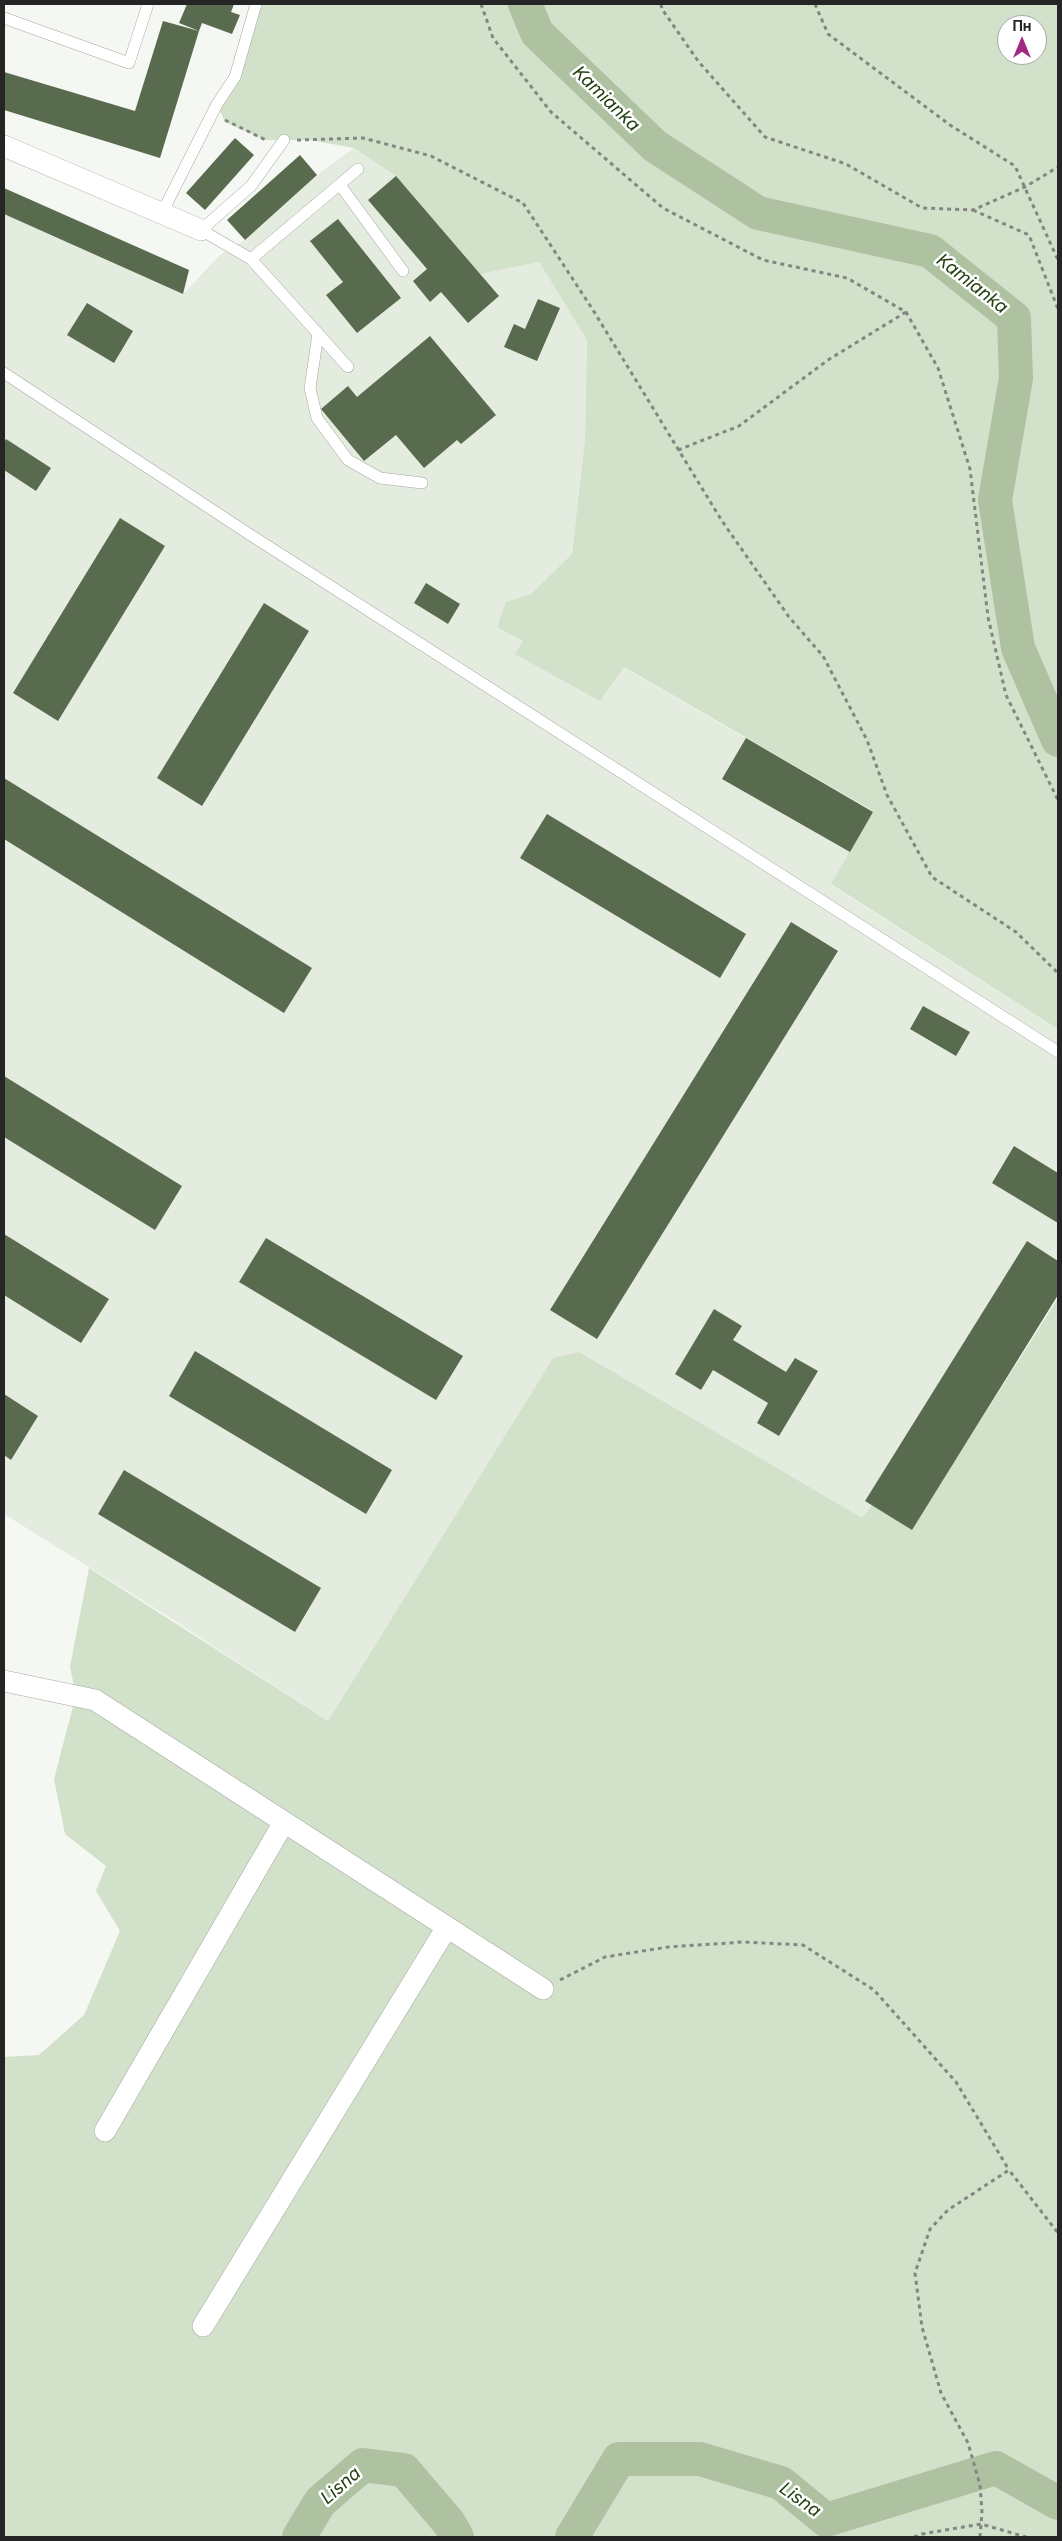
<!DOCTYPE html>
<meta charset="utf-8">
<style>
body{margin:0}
#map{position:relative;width:1062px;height:2541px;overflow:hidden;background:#f4f7f2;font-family:Inter,sans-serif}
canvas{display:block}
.frame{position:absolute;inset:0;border:5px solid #242524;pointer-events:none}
.north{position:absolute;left:997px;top:15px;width:50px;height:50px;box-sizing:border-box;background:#fff;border:1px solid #a7a8a7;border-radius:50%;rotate:0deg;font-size:14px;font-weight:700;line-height:20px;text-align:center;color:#242524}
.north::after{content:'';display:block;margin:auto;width:18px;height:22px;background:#a12b84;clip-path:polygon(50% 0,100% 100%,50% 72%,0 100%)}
</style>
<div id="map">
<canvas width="1062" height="2541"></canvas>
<div class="frame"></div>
<div class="north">Пн</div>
</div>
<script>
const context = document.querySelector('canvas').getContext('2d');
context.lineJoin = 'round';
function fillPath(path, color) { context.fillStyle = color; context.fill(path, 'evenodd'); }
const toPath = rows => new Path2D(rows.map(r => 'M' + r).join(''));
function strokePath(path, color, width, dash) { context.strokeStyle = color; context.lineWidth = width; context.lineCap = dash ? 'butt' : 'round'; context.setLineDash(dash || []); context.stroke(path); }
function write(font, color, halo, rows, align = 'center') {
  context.font = font + ' Inter,sans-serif'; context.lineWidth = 5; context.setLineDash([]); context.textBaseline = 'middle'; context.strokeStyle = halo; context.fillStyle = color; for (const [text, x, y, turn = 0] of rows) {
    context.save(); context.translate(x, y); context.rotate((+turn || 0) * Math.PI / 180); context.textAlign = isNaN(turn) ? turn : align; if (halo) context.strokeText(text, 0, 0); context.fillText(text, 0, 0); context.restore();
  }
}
const built = toPath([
 [354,148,396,176,480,274,539,262,587,340,585,439,572,554,531,594,506,602,498,627,523,641,623,667,873,812,831,885,1058,1029,1058,1295,912,1530,872,1505,862,1519,553,1358,328,1721,161,1612,4,1514,4,214,183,294,220,255,245,240,317,175]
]);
const green = toPath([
 [256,4,1058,4,1058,1029,831,884,873,811,624,667,600,701,515,654,523,641,497,627,506,602,531,594,572,554,585,439,587,340,539,262,480,274,396,176,354,148,310,140,265,140,225,122,217,104,235,77],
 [1007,25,1037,25,1037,55,1007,55],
 [1058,1298,1058,2537,4,2537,4,2057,39,2055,84,2015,120,1931,96,1891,106,1866,65,1834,54,1779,76,1695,70,1667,89,1568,328,1721,553,1358,579,1352,862,1518,872,1505,912,1529]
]);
const river = toPath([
 [525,4,537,33,655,146,758,213,930,251,1014,318,1016,378,995,500,1018,648,1058,740],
 [299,2537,320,2502,363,2465,404,2470,449,2523,457,2537],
 [572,2537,619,2459,700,2459,781,2483,826,2520,996,2468,1058,2503]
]);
const building = toPath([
 [187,4,234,4,231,12,240,15,232,34,202,23,199,31,179,23],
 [163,21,199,31,160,158,4,110,4,72,135,111],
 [235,138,254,155,205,210,186,193],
 [300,155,317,175,245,240,227,220],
 [396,176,499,296,468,323,441,292,430,302,413,281,427,269,368,200],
 [4,188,189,270,183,294,4,214],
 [338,219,401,298,357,333,326,295,343,282,310,241],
 [538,299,560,308,537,361,504,347,514,324,525,329],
 [87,303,133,331,114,363,67,335],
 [430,336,496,415,461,444,457,440,424,468,396,435,364,461,321,409,348,386,357,397],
 [6,439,51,468,36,491,4,470,4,443],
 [120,518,165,546,58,721,13,693],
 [426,583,460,604,448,624,414,603],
 [264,603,309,631,202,806,157,778],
 [746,738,873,812,850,852,722,779],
 [4,778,312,968,284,1013,4,839],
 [547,814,746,934,720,978,520,858],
 [791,922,838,951,597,1339,550,1310],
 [923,1006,970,1032,956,1056,910,1029],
 [4,1076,182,1186,155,1230,4,1137],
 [1014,1146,1058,1173,1058,1223,992,1183],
 [4,1234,109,1299,81,1343,4,1295],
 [266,1238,463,1356,436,1400,239,1282],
 [1027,1241,1058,1261,1058,1295,912,1530,865,1501],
 [714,1309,742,1326,733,1340,786,1372,795,1358,818,1371,779,1436,757,1423,768,1403,713,1370,701,1390,675,1374],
 [195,1351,392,1470,366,1514,169,1396],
 [4,1394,38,1416,11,1460,4,1455],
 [124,1470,321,1588,295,1632,98,1514]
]);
const path = toPath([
 [481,4,493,38,551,112,663,208,763,260,847,278,906,312,938,368,970,469,988,617,1006,695,1058,800],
 [661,4,662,9,698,61,765,137,846,164,922,208,973,210,1025,187,1058,167],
 [815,4,828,34,950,125,1015,166,1058,260],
 [225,120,266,140],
 [297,140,363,138,431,156,523,203,593,310,722,521,789,617,823,656,867,740,887,795,932,877,1016,932,1058,973],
 [973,210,1029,235,1058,309],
 [678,450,739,426,828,360,906,312],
 [560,1980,605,1957,668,1947,743,1942,803,1945,874,1990,956,2082,1009,2170],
 [914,2537,922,2534,981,2524,1026,2537],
 [980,2537,982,2512,980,2485,968,2443,941,2393,922,2327,915,2273,930,2229,948,2210,1009,2170,1058,2233]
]);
const service = toPath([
 [4,18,129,63,148,4],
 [284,140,251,186,201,230,251,259,358,169],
 [340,185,403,271],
 [162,213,217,104,235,77,256,4],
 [251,259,348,367],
 [318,334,310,388,317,418,348,460,380,478,422,483],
 [4,373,249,534,1058,1052]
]);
const minor = toPath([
 [4,146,201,230],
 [4,1681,95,1700,543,1989],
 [105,2131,284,1822],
 [203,2326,447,1927]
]);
const waterNames = [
 ["Kamianka",606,99,44],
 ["Kamianka",972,284,38],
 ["Lisna",341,2486,-41],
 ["Lisna",800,2500,36]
];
fillPath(built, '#e4ece0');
fillPath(green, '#d2e1c9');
strokePath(river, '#aec2a2', 34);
fillPath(building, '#596b4e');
strokePath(service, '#a5a8a3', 12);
strokePath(minor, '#a5a8a3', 22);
strokePath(path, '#848683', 3, [4, 4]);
strokePath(service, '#fff', 11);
strokePath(minor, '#fff', 21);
write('italic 18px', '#254010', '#fff', waterNames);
</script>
